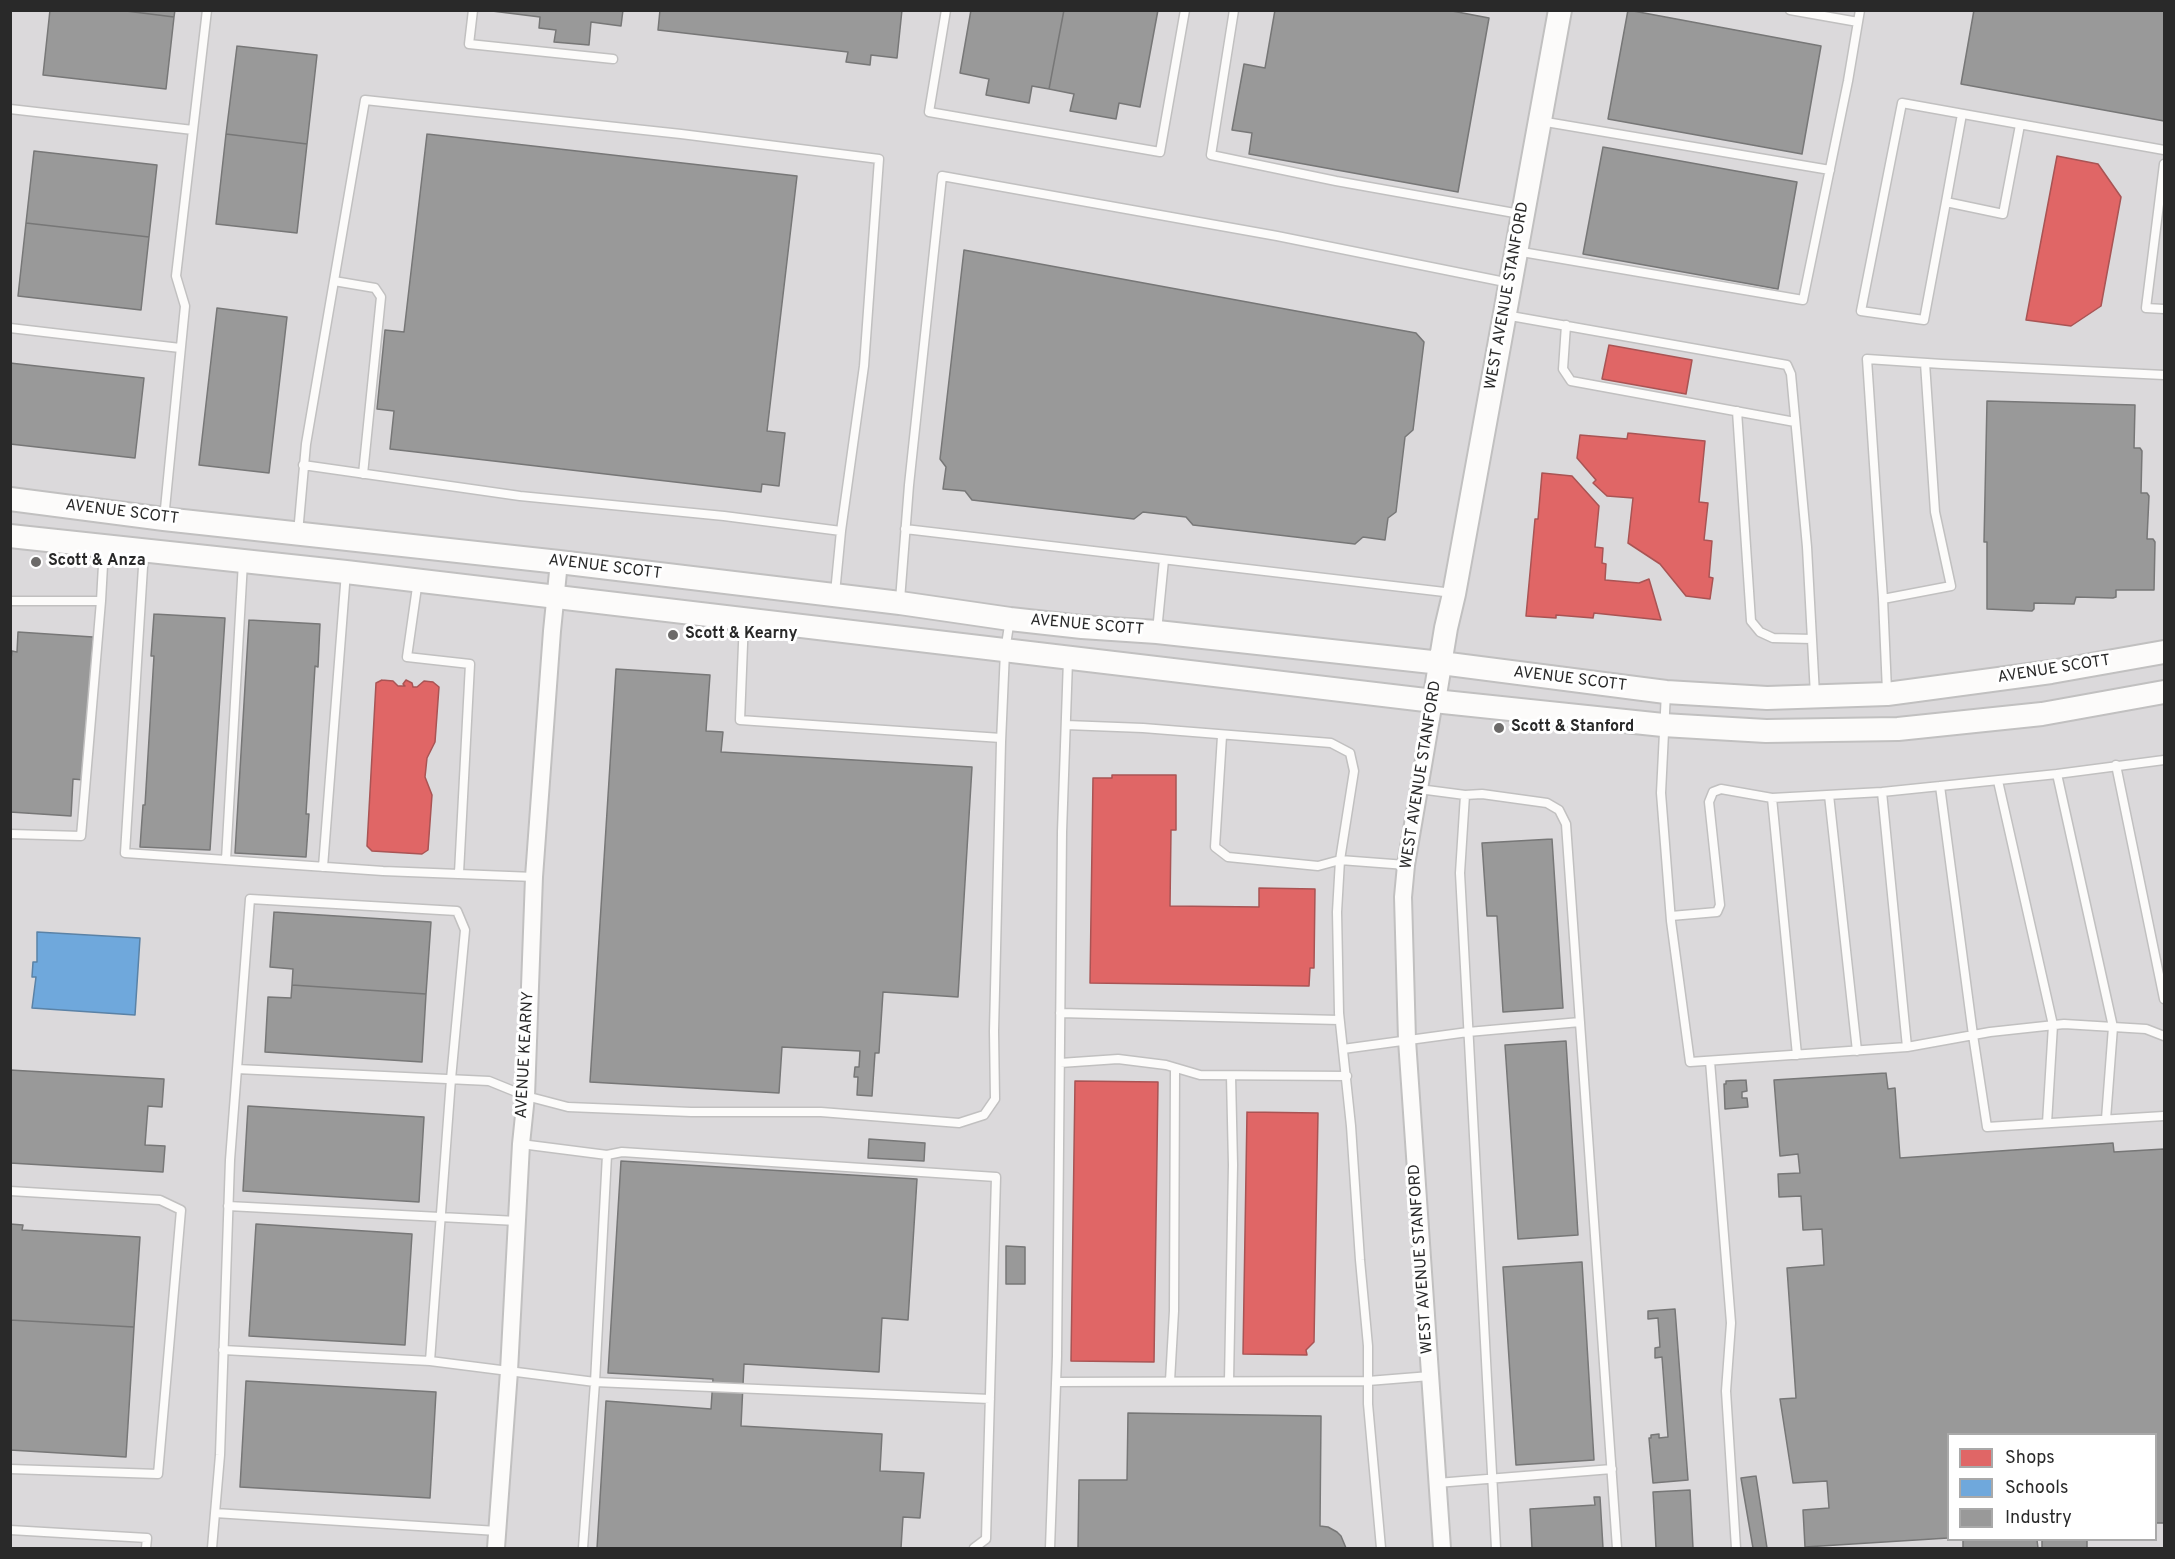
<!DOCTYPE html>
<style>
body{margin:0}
#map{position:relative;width:2175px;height:1559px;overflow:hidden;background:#e8e4df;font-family:Overpass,sans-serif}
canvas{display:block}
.frame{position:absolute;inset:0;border:12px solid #292929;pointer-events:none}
.legend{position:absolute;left:1947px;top:1433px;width:210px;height:108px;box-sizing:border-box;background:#fff;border:2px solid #a9a9a9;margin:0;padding:8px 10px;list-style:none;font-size:18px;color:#292929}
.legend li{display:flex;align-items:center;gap:12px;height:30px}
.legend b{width:30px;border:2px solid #a9a9a9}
</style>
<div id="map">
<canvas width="2175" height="1559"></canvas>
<div class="frame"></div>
<ul class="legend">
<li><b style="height:16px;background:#e06666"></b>Shops</li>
<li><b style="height:16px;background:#6fa8dc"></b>Schools</li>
<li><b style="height:16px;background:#999"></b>Industry</li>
</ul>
</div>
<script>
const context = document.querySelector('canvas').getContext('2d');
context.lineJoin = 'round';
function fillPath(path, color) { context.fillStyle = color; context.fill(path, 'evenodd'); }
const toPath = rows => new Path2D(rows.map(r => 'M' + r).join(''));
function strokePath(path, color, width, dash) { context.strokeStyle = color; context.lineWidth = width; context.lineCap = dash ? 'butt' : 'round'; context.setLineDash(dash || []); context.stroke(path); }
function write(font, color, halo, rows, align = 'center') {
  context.font = font + ' Overpass,sans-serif'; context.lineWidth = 6; context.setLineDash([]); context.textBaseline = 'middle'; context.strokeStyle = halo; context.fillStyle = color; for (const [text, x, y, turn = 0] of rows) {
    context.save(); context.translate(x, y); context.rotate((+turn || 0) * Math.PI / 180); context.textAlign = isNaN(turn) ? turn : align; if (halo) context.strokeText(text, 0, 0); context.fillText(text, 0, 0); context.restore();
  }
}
const industrial = toPath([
 [11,11,2164,11,2164,1548,11,1548],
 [1948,1434,2156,1434,2156,1540,1948,1540]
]);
const shops = toPath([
 [2057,156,2098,164,2121,197,2101,306,2071,326,2026,320,2057,156],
 [1609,345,1692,360,1686,394,1602,379,1609,345],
 [1628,433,1705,441,1699,502,1708,503,1704,540,1712,541,1709,577,1713,578,1710,599,1686,596,1660,564,1628,543,1633,498,1607,496,1593,483,1596,480,1577,458,1580,435,1627,439,1628,433],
 [1542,473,1572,476,1599,506,1595,547,1603,548,1602,563,1606,564,1605,580,1639,583,1649,579,1661,620,1594,613,1593,618,1556,615,1556,618,1526,616,1535,519,1538,519,1542,473],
 [382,680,393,681,398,686,405,686,403,684,406,680,412,683,413,687,417,687,424,681,433,682,439,687,435,742,427,758,425,777,432,795,428,850,422,854,372,851,367,846,376,683,382,680],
 [1112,775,1176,775,1176,830,1171,830,1170,906,1259,907,1259,888,1315,889,1314,968,1310,968,1309,986,1090,983,1093,778,1112,778,1112,775],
 [1075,1081,1158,1082,1154,1362,1071,1361,1075,1081],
 [1247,1112,1318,1113,1314,1342,1306,1350,1307,1355,1243,1354,1247,1112]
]);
const schools = toPath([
 [37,932,140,938,135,1015,32,1008,36,977,32,977,33,962,37,962,37,932]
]);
const industry = toPath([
 [50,10,118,10,174,17,166,89,43,75,50,10],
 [118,10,175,10,174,17,118,10],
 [623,10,621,26,591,22,589,45,554,42,556,30,539,28,540,17,492,11,623,10],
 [660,10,902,10,897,58,871,55,870,65,846,62,848,52,658,30,660,10],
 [971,10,1064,10,1049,89,1032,86,1029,103,986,95,989,79,960,73,971,10],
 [1064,10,1158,10,1140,107,1119,103,1116,119,1070,111,1074,94,1049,89,1064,10],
 [1275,10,1447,10,1489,18,1458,192,1249,154,1252,133,1232,130,1244,64,1265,68,1275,10],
 [1628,10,1821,46,1802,154,1608,119,1628,10],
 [1974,10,2164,10,2164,121,1961,84,1974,10],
 [237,46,317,55,307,144,226,134,237,46],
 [226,134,307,144,297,233,216,224,226,134],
 [427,134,797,176,767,431,785,433,779,486,762,484,761,492,390,449,394,411,377,409,385,330,404,332,427,134],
 [1603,147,1797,182,1778,289,1583,254,1603,147],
 [34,151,157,165,149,237,26,223,34,151],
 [26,223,149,237,141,310,18,296,26,223],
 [964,250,1416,333,1424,342,1413,430,1405,437,1396,512,1388,518,1385,540,1363,537,1355,544,1193,525,1186,517,1143,512,1134,519,972,500,965,491,943,489,946,467,940,459,964,250],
 [217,308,287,317,269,473,199,465,217,308],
 [10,363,144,378,135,458,10,444,10,363],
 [1987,401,2135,405,2134,448,2140,448,2142,451,2141,493,2147,493,2149,496,2147,539,2153,539,2155,542,2154,590,2116,590,2116,597,2113,598,2076,597,2074,604,2034,603,2034,609,2032,611,1987,609,1987,542,1984,542,1987,401],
 [154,614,225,618,210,850,140,847,143,805,145,805,154,656,151,656,154,614],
 [249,620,320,624,318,667,315,666,306,814,309,814,306,857,235,853,249,620],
 [18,632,93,637,84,780,73,779,71,816,10,812,10,670,12,651,17,652,18,632],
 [616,669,710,675,706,731,723,732,721,752,972,767,958,997,883,992,879,1053,875,1053,872,1096,857,1095,858,1077,854,1077,855,1067,859,1067,860,1051,782,1047,779,1093,590,1082,616,669],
 [1552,839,1563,1008,1503,1012,1497,916,1487,916,1482,843,1552,839],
 [274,912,431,922,426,994,292,985,293,969,270,967,274,912],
 [292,985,426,994,422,1062,265,1052,268,997,291,998,292,985],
 [1566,1041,1578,1235,1518,1239,1505,1045,1566,1041],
 [10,1070,164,1079,162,1107,148,1106,145,1145,165,1146,163,1172,10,1163,10,1070],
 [1886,1073,1888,1089,1895,1088,1900,1158,2113,1143,2114,1152,2164,1149,2164,1523,2156,1523,2156,1434,1948,1434,1948,1538,1805,1547,1803,1510,1829,1508,1827,1481,1793,1483,1780,1399,1796,1398,1787,1268,1824,1265,1822,1229,1803,1230,1801,1196,1779,1197,1778,1174,1800,1173,1798,1154,1780,1156,1774,1080,1886,1073],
 [1746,1080,1747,1091,1742,1092,1742,1098,1747,1098,1748,1107,1725,1109,1724,1084,1726,1084,1726,1081,1746,1080],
 [248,1106,424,1117,419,1202,243,1191,248,1106],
 [869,1139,925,1143,924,1161,868,1158,869,1139],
 [621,1161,917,1179,908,1320,882,1318,879,1372,744,1364,741,1426,882,1434,880,1471,924,1473,920,1518,903,1517,901,1548,597,1548,606,1401,711,1409,713,1379,608,1373,621,1161],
 [10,1224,23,1225,22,1230,140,1237,134,1327,10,1320,10,1224],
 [256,1224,412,1234,405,1345,249,1336,256,1224],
 [1006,1246,1025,1247,1025,1284,1006,1284,1006,1246],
 [1582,1262,1594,1460,1516,1465,1503,1267,1582,1262],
 [1675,1309,1688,1480,1653,1483,1649,1438,1651,1438,1651,1435,1659,1434,1659,1438,1668,1437,1662,1357,1655,1358,1655,1348,1660,1347,1658,1318,1648,1319,1648,1311,1675,1309],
 [10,1320,134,1327,126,1457,10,1450,10,1320],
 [246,1381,436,1392,430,1498,240,1487,246,1381],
 [1128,1413,1321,1416,1320,1526,1328,1527,1337,1532,1341,1536,1346,1548,1078,1548,1079,1480,1127,1480,1128,1413],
 [1756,1476,1767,1548,1753,1548,1741,1478,1756,1476],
 [1690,1490,1693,1548,1656,1548,1653,1492,1690,1490],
 [1594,1497,1600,1497,1603,1548,1532,1548,1530,1509,1595,1505,1594,1497],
 [1963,1540,2037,1540,2038,1548,1963,1548,1963,1540],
 [2042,1540,2087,1540,2087,1548,2042,1548,2042,1540]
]);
const lane = toPath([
 [473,10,469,44,613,59],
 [946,10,929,112,1160,152,1185,10],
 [1234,10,1211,155,1336,181,1520,214],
 [1790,10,1858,22],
 [10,109,193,130],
 [1962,114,1946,202,2003,214,2020,125],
 [1540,121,1830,170],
 [2164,164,2146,308,2164,309],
 [1946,202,1924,320,1861,311,1902,103,2164,150],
 [1516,251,1803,300,1848,81,1860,10],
 [334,281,375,288,381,297,363,474],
 [1505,315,1787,365,1791,374,1807,547,1815,695],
 [1566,325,1563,369,1571,381,1795,422],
 [10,328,180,348],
 [1925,363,1935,512,1951,586,1883,599,1867,359,1942,364,2164,375],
 [1737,411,1751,621,1760,632,1773,638,1812,639],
 [303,465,520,496,724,516,841,531],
 [164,519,185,306,176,276,207,10],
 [905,529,1453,593],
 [298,533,306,444,365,100,681,134,879,159,864,366,841,531,835,593],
 [144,551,125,853,383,871,534,877],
 [418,580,407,657,470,664,459,873],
 [1883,599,1887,691],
 [900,600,909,485,942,176,1277,236,1510,283],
 [10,601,101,601,81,836,10,834],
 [101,601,104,547],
 [744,619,740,720,1001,738],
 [1157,631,1164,560],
 [1666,692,1661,793,1671,921,1690,1062,1907,1047,1990,1032,2064,1024,2146,1029,2164,1036],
 [1066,725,1143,728,1331,743,1350,753,1354,771,1340,860,1337,912,1339,1013,1351,1126,1360,1260,1368,1346,1368,1404,1381,1548],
 [1222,736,1215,847,1228,857,1318,866,1340,860,1406,865],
 [2116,765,2164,999],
 [2057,774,2113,1027,2106,1119],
 [1998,781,2053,1025,2047,1123],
 [1940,786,1973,1035,1987,1127,2164,1116],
 [1419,789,1465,795,1482,794,1547,803,1559,810,1566,824,1617,1548],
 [1882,792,1907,1047],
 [1465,795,1460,873,1496,1548],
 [1829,795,1857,1051],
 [1772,798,1797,1055],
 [226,860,243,562],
 [323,867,346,572],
 [1671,916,1717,912,1720,905,1709,802,1713,792,1721,789,1772,798,1882,792,2057,774,2164,760],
 [1060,1013,1339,1020],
 [1343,1049,1468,1032,1580,1022],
 [1710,1061,1731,1323,1726,1391,1736,1548],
 [1060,1063,1118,1059,1166,1065,1200,1075,1347,1076],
 [237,1069,489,1081,526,1096,568,1107,691,1112,821,1112,959,1123,984,1115,995,1099,994,1031,1001,742,1005,651,1010,619],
 [521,1144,607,1155,595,1382,583,1548],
 [607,1155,622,1152,996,1177,986,1539,974,1548],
 [10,1191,160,1200,181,1210,158,1474,10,1469],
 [228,1206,517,1221],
 [223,1350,430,1361],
 [1170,1381,1174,1311,1175,1068],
 [1229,1381,1233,1165,1231,1076],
 [1056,1382,1368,1381,1430,1376],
 [1437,1483,1612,1469],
 [215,1513,497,1531],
 [10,1530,147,1538,146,1548],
 [212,1548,220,1455,230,1160,250,899,457,911,465,930,451,1079,430,1361,595,1382,990,1399],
 [1050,1548,1057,1356,1062,832,1068,660]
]);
const street = toPath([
 [1434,701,1406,865,1403,897,1407,1040,1442,1548],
 [496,1548,509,1371,521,1144,526,1096,534,877,552,631,559,562]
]);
const secondary = toPath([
 [10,499,164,519,559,562,900,603,1010,619,1082,627,1157,632,1441,663,1666,692,1767,698,1887,694,2051,672,2164,652],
 [10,536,346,572,1434,701,1663,725,1766,731,1898,729,2042,714,2164,692],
 [1434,701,1446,628,1454,594,1560,10]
]);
const markers = [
 [36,562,6,"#6c6a69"],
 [673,635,6,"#6c6a69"],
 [1499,728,6,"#6c6a69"]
];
const streetNames = [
 ["WEST AVENUE STANFORD",1508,296,-80],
 ["AVENUE SCOTT",122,513,7],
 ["AVENUE SCOTT",605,568,7],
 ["AVENUE SCOTT",1087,626,5],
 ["AVENUE SCOTT",2054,670,-9],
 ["AVENUE SCOTT",1570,680,7],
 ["WEST AVENUE STANFORD",1422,775,-81],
 ["AVENUE KEARNY",526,1055,-87],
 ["WEST AVENUE STANFORD",1422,1259,-94]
];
const poiNames = [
 ["Scott & Anza",48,562],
 ["Scott & Kearny",685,635],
 ["Scott & Stanford",1511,728]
];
fillPath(industrial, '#dbd9db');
fillPath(shops, '#e06666');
strokePath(shops, '#a95454', 1.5);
fillPath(schools, '#6fa8dc');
strokePath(schools, '#5a82a6', 1.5);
fillPath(industry, '#999');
strokePath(industry, '#777', 1.5);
strokePath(lane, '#c1c0c0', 11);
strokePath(street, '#c1c0c0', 20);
strokePath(secondary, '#c1c0c0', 26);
strokePath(lane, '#fcfbfa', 8);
strokePath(street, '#fcfbfa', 16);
strokePath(secondary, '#fcfbfa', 22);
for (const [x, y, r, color] of markers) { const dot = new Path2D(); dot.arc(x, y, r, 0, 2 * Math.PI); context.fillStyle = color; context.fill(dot); strokePath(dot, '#fff', 2); }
write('16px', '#292929', '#fff', streetNames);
write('bold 16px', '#292929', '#fff', poiNames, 'left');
</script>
